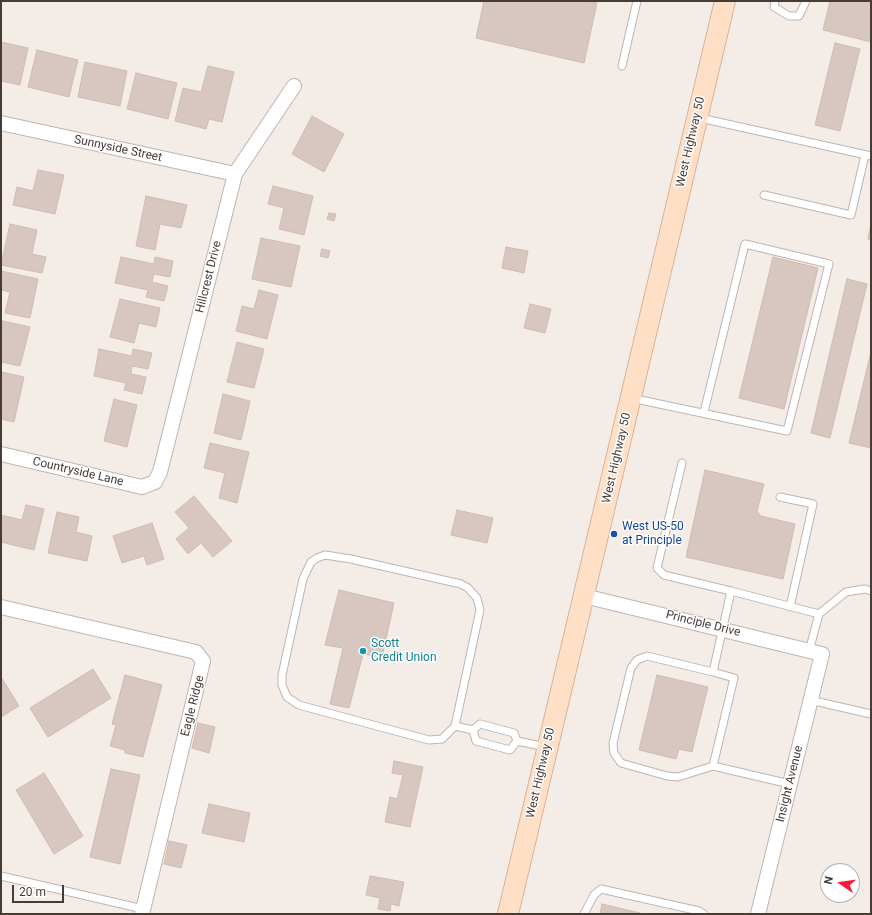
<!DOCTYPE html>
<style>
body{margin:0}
#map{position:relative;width:872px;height:915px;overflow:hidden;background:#f4ece7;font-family:Roboto,sans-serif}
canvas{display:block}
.frame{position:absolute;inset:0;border:2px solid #473b36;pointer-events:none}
.north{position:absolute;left:820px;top:863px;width:40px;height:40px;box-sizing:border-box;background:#fff;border:1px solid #b5b1af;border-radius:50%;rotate:283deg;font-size:11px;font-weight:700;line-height:16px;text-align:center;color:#473b36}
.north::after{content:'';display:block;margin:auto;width:14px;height:18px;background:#fa183a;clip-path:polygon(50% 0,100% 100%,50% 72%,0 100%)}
.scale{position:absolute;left:12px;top:885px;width:52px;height:18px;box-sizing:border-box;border:2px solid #473b36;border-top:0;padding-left:5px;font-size:12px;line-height:14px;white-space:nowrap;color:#473b36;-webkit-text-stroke:3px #fff;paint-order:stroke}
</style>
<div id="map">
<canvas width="872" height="915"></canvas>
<div class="frame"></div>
<div class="north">N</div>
<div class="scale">20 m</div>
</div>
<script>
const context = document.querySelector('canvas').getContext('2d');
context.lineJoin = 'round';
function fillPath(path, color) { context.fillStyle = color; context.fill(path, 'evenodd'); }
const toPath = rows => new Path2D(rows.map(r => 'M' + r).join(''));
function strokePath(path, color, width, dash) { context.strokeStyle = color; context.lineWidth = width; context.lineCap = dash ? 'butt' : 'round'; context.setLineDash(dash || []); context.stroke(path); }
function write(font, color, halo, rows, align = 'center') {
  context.font = font + ' Roboto,sans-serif'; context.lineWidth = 3; context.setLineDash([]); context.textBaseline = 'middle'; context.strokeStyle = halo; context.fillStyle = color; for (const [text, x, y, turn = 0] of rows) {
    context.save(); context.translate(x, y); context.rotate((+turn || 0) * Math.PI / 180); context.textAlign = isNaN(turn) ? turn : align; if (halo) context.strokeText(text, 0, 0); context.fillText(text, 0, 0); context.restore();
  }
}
const building = toPath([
 [484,1,587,1,597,3,584,63,476,38,484,1],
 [830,1,871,1,871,42,823,30,830,1],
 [1,42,28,48,20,85,1,81,1,42],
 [835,43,860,49,840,131,815,125,835,43],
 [37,50,78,60,69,97,28,87,37,50],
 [85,62,127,71,120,106,78,97,85,62],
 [208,66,234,72,222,122,209,119,206,129,175,121,183,88,201,92,208,66],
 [136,73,177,83,168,119,127,109,136,73],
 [312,116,344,134,324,172,292,154,312,116],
 [38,170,64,175,55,214,13,205,17,187,33,191,38,170],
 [273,186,313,196,304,235,279,229,284,208,268,204,273,186],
 [146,196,187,205,181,228,160,224,155,250,136,246,146,196],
 [329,213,336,214,334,221,327,219,329,213],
 [10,224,37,230,32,254,46,257,42,273,1,265,10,224],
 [871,224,871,240,868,239,871,224],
 [261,238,300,246,291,287,252,279,261,238],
 [506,247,528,251,524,273,502,268,506,247],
 [322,249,330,251,328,258,320,256,322,249],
 [121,257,154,264,155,257,173,261,170,277,154,274,152,282,168,286,164,301,146,297,148,290,115,283,121,257],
 [773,257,818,268,784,409,739,398,773,257],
 [1,271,38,279,30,318,5,313,10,292,1,290,1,271],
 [847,279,867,284,830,438,811,433,847,279],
 [259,290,278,295,267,339,236,331,242,306,254,309,259,290],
 [120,299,160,308,156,327,139,323,134,343,110,337,120,299],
 [530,304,551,309,545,333,524,328,530,304],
 [3,321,30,327,20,366,1,362,1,331,3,321],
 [237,342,264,349,254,388,227,382,237,342],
 [99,349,132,356,133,349,152,353,148,369,132,366,131,374,146,377,142,394,124,390,126,383,94,376,99,349],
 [871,352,871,448,849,443,871,352],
 [1,372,24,377,14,422,1,419,1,372],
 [223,394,250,401,241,440,214,433,223,394],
 [114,399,137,405,127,447,104,441,114,399],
 [210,443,249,452,237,503,219,498,225,473,204,468,210,443],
 [705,470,764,484,757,511,761,516,795,524,783,579,686,557,705,470],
 [194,496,232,541,213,557,201,543,188,554,176,539,189,528,175,512,194,496],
 [26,505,44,509,34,550,1,542,1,515,22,520,26,505],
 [457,510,493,518,487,543,451,535,457,510],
 [57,512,79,517,76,532,92,536,87,561,48,553,57,512],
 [152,523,164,559,147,565,144,556,122,563,113,536,152,523],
 [339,590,394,603,382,657,363,654,349,708,330,704,343,648,325,645,339,590],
 [93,669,111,698,48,737,30,708,93,669],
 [125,675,162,685,143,757,125,753,125,750,110,746,116,725,112,724,125,675],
 [657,675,708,687,692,752,679,749,676,759,639,750,657,675],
 [1,677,19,706,1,717,1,677],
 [198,723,215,727,209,753,192,748,198,723],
 [394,761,423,767,410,827,385,822,390,797,397,799,403,775,392,773,394,761],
 [111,769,140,775,120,864,90,857,111,769],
 [44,773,83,836,54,854,16,790,44,773],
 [209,804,250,813,244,842,202,833,209,804],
 [169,841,187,845,181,868,164,864,169,841],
 [370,876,404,882,399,906,391,904,390,911,378,909,380,898,366,895,370,876],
 [602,904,644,914,600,914,602,904]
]);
const lane = toPath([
 [775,1,774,7,789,16,799,16,806,1],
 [622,66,637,1],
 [700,118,871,156],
 [764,195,851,215,865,155],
 [631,398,787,431,829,264,745,244,704,412],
 [682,463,657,568,664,575,731,591],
 [780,497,813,504,790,607],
 [325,555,351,559,461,584,468,588,477,598,480,610,455,726,442,739,429,740,321,711,299,705,287,697,282,685,282,675,303,579,311,562,317,558,325,555],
 [819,614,846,592,865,589,871,591],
 [713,672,647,656,637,660,631,668,613,743,614,753,621,763,667,776,678,777,713,766,790,784],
 [810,700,871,714],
 [480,724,514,733,517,741,510,750,476,741,473,730,480,724],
 [455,726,473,730],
 [517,741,546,747],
 [713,766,734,678,713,672,731,591,819,614,809,651],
 [1,876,143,909],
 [584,914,594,895,601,889,699,911,704,914]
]);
const street = toPath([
 [1,123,235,174],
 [1,454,142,487,155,482,160,472,235,174,294,86],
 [584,596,822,654,758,914],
 [1,607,196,652,203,661,142,914]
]);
const secondary = toPath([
 [508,914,725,1]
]);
const markers = [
 [614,534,4,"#1a4fb4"],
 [363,651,4,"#0f9aa8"]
];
const streetNames = [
 ["West Highway 50",691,142,-77],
 ["Sunnyside Street",118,149,12],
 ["Hillcrest Drive",209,277,-76],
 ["West Highway 50",617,458,-77],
 ["Countryside Lane",78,472,13],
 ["Principle Drive",703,624,14],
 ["Eagle Ridge",193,706,-76],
 ["West Highway 50",541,773,-77],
 ["Insight Avenue",790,784,-76]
];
const transitNames = [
 ["West US-50",622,527],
 ["at Principle",622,541]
];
const cultureNames = [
 ["Scott",371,644],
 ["Credit Union",371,658]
];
fillPath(building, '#d8c7c0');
strokePath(building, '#d0bab0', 1);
strokePath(lane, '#c2b4ad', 9);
strokePath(street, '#c2b4ad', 16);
strokePath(secondary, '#d7b499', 22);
strokePath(lane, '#fff', 7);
strokePath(street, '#fff', 14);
strokePath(secondary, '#ffe0c7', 20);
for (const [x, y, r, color] of markers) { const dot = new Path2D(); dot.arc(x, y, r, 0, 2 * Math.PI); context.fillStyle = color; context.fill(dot); strokePath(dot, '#fff', 1.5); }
write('12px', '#473b36', '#fff', streetNames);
write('12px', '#164399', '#fff', transitNames, 'left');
write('12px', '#0d838f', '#fff', cultureNames, 'left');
</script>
